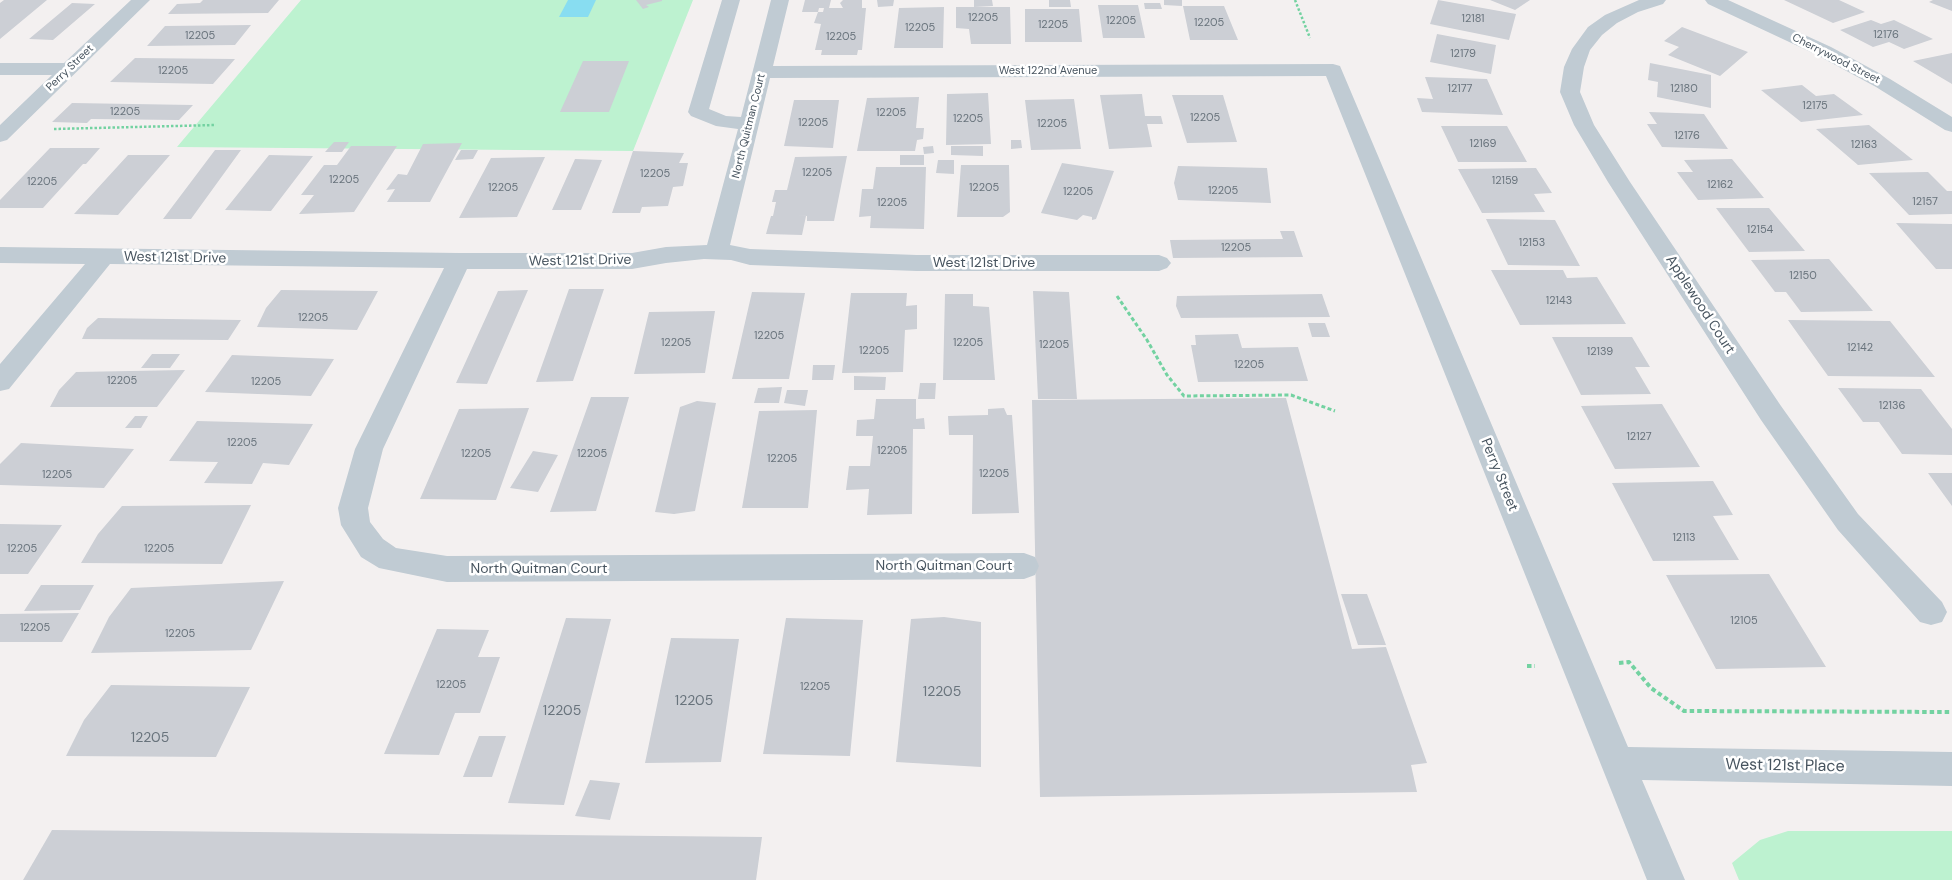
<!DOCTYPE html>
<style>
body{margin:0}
canvas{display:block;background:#f3f0f0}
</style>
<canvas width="1952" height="880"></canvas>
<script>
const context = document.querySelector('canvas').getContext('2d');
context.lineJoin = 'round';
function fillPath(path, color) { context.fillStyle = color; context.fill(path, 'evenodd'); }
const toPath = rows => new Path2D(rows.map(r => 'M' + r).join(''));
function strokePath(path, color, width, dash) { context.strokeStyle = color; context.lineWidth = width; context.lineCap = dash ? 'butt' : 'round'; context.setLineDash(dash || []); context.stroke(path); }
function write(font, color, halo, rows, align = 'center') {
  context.font = font + ' "DM Sans",sans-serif'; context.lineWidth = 5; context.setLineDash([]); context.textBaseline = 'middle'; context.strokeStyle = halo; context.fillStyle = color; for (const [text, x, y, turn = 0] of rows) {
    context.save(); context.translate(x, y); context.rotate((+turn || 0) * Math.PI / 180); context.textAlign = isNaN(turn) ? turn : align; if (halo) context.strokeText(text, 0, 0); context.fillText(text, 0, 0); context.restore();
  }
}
const green = toPath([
 [301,0,693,0,633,151,177,147],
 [1788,831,1952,831,1952,880,1739,880,1732,863,1760,840]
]);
const water = toPath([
 [568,0,596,0,588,17,559,17]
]);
const building = toPath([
 [4,0,47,0,0,39,0,3],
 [203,0,279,0,268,13,168,14,177,4,200,3],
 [636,0,662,0,662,1,646,5,649,7,643,9],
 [805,0,831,0,829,8,843,8,840,3,843,0,862,0,862,8,866,8,862,50,858,50,857,55,821,55,822,50,815,50,821,24,814,23,818,12,823,12,824,8,819,8,818,12,802,12],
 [877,0,894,0,893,6,878,7],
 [974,0,992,0,993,6,974,7],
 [1049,0,1070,0,1071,7,1049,7],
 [1164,0,1182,0,1182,6,1164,5],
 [1438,0,1516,14,1509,40,1430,24],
 [1490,0,1530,0,1515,10],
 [1784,0,1839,0,1865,12,1833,23],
 [1933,0,1952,0,1952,11,1929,2],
 [72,3,95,4,53,40,29,39],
 [1144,3,1160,3,1162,9,1145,9],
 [1098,5,1138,5,1145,38,1103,38],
 [1183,6,1224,6,1238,40,1190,40],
 [944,7,943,48,894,48,899,8],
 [956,7,1010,7,1011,44,971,44,969,29,956,28],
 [1025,9,1079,9,1082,42,1025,42],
 [1871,20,1881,24,1894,20,1933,39,1904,49,1889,42,1873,47,1840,30],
 [251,25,235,45,147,46,165,26],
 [1682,27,1748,52,1720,76,1668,55,1679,47,1664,41],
 [1437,34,1496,45,1491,74,1430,62],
 [1952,53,1952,84,1913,61],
 [135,58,235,59,213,84,110,82],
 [583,61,629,61,609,112,560,112],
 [1650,63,1711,75,1711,108,1657,97,1658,82,1648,80],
 [1425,77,1487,79,1503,115,1422,112,1417,98,1433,99],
 [1802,85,1816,96,1834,94,1863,115,1801,122,1761,90],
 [988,93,991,144,946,145,947,94],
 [1142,94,1145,116,1161,116,1163,124,1147,124,1152,147,1109,149,1100,95],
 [1172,95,1223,95,1237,142,1187,143],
 [919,97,916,128,924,128,923,139,917,140,915,151,857,151,867,98],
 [1074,99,1081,149,1031,150,1025,100],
 [794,100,839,100,833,148,784,146],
 [72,103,193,105,179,120,91,119,87,123,52,122],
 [1649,112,1704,114,1728,149,1662,147,1647,124,1657,124],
 [1869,125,1913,160,1858,165,1816,129],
 [1441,126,1507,126,1527,162,1458,162],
 [1011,140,1021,140,1022,148,1011,149],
 [334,142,349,142,342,152,325,152],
 [462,143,430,202,387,202,395,189,386,190,398,174,407,175,423,144],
 [351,146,397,146,354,212,299,214,314,195,301,195,324,165,337,165],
 [933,146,934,153,924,154,923,147],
 [951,146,983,146,983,156,951,155],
 [50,148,100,148,86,164,83,164,43,208,0,208,0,200],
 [215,150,241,150,191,219,163,219],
 [461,150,478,150,473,159,455,160],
 [633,151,684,153,679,163,688,163,683,186,673,187,668,206,642,207,640,213,612,213],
 [128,155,170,155,118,215,74,214],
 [269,155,313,156,271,211,225,210],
 [900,155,924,155,924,165,900,165],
 [847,156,834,221,807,221,807,216,796,215,806,216,802,235,766,234,771,216,773,216,776,202,772,202,775,190,787,190,795,157],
 [545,157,517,217,459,218,491,158],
 [575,159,602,160,581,210,552,210],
 [1732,159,1764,198,1698,200,1677,172,1693,172,1684,160],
 [938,160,954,160,954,174,936,173],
 [1062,163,1114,171,1096,219,1092,220,1092,217,1083,215,1077,220,1041,213],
 [961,165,1009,165,1010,212,1003,217,957,217],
 [1178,166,1267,168,1271,203,1178,200,1174,183],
 [876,167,926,167,924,229,870,228,871,216,859,217,862,189,873,189],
 [1536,168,1552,193,1534,194,1545,212,1482,213,1458,169],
 [1928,172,1947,191,1952,191,1952,214,1909,215,1869,173],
 [1716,208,1769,208,1805,251,1749,252],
 [1486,219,1555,220,1580,266,1508,265],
 [1896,223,1952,224,1952,269,1936,269],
 [1280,231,1294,231,1303,257,1173,258,1170,240,1283,239],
 [1829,259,1873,311,1801,312,1786,292,1775,292,1751,260],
 [1491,270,1563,270,1567,278,1597,277,1626,324,1520,325],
 [569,289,604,289,573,381,536,382],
 [281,290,378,291,357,330,257,327,266,308],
 [528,290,487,384,456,383,498,291],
 [1033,291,1069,292,1077,399,1038,399],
 [752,292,805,293,789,379,732,379],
 [851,293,907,293,906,306,917,305,917,329,905,330,903,372,842,373],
 [945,294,973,294,973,306,989,307,995,380,943,380],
 [1322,294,1330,317,1181,318,1176,306,1177,296],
 [715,311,705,373,634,374,649,312],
 [98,318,241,320,228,340,82,339,87,328],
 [1788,320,1890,321,1935,377,1828,376],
 [1308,323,1325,323,1330,337,1312,337],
 [1238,334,1242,348,1298,347,1308,381,1198,382,1191,345,1196,345,1195,335],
 [1552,337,1632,337,1650,367,1635,367,1651,394,1581,395],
 [152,354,180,354,170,368,141,368],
 [232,355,334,359,311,396,205,392],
 [813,365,835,365,833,380,812,380],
 [185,370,157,407,50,407,59,390,76,372],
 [854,376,886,377,885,390,854,390],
 [920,383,936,383,935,399,918,399],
 [782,387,779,403,754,403,758,388],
 [1838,388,1921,389,1952,429,1952,455,1902,454,1879,422,1863,422],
 [787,390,808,390,805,406,784,403],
 [591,397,629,397,596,511,550,512],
 [1286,398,1352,649,1386,647,1427,763,1411,765,1417,792,1040,797,1032,400],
 [876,399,916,399,916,419,924,418,925,429,913,429,912,514,867,515,869,489,846,490,849,466,870,466,873,436,856,436,857,420,874,419],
 [697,401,716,403,695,511,674,514,655,512,680,407],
 [1662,404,1700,467,1615,469,1581,406],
 [529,408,496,500,420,499,459,409],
 [1004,408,1007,415,1012,415,1019,513,972,514,973,435,949,435,948,416,988,415,988,409],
 [817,410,808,508,742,508,759,411],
 [135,416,148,416,141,428,125,428],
 [197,421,313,424,289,465,263,463,252,484,204,483,218,462,169,461],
 [21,443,134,449,104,488,0,485,0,464],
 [533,451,558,455,538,492,510,488],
 [1928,473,1952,473,1952,506],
 [1713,481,1733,515,1713,516,1739,560,1653,561,1612,483],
 [251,505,222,564,81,563,98,534,122,506],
 [0,524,62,525,28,574,0,574],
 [1769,574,1826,667,1716,669,1666,575],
 [284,581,251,650,91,653,109,617,131,588],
 [41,585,94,585,80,610,24,611],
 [1341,594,1367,594,1386,645,1358,645],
 [79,613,62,642,0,642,0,614],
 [944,617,981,622,981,767,896,762,911,619],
 [566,618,611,619,564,805,508,803],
 [786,618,863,620,850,756,763,754],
 [437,629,489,630,478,657,500,657,480,713,455,713,439,755,384,754],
 [671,638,739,639,721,762,645,763],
 [111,685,250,687,216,757,66,756,84,720],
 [479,736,506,736,492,777,463,777],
 [590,780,620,783,610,820,575,816],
 [52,830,762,837,756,880,23,880]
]);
const pathFar2 = toPath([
 [1295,0,1310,38],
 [54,129,216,125]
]);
const pathFar1 = toPath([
 [1117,296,1147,340,1167,375,1184,396,1291,395,1335,411]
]);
const path = toPath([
 [1619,663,1629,662,1651,688,1684,711,1952,712],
 [1527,666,1535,666]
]);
const minor = toPath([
 [131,0,150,0,7,140,0,142,0,125,52,75,0,75,0,63,64,63,131,0],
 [722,0,740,0,709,109,726,116,741,117,771,0,789,0,773,66,1333,64,1340,66,1628,747,1952,752,1952,786,1642,780,1685,880,1647,880,1326,76,770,78,730,245,750,249,917,255,1159,255,1167,258,1171,263,1167,268,1159,271,917,271,750,265,731,260,704,259,666,263,632,269,467,269,383,449,368,508,370,522,383,539,396,548,447,556,1024,553,1035,557,1039,566,1035,575,1024,579,447,582,379,568,361,557,341,525,338,508,355,449,444,268,110,264,9,389,0,391,0,364,85,264,0,263,0,247,459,253,632,253,666,247,707,245,738,129,716,126,691,116,688,112,722,0],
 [1639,0,1666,0,1663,4,1638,12,1617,23,1602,35,1590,50,1584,67,1580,92,1594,125,1630,182,1781,406,1858,514,1942,602,1947,612,1942,622,1931,625,1920,622,1838,530,1761,420,1608,182,1574,125,1560,92,1564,67,1572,49,1588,27,1605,15,1639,0],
 [1705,0,1728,0,1831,47,1890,79,1952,117,1952,132,1945,130,1876,87,1817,55,1708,4,1705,0]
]);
const numberNames = [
 ["12205",983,18],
 ["12181",1473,19],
 ["12205",1121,21],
 ["12205",1209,23],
 ["12205",1053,25],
 ["12205",920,28],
 ["12176",1886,35],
 ["12205",200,36],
 ["12205",841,37],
 ["12179",1463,54],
 ["12205",173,71],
 ["12177",1460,89],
 ["12180",1684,89],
 ["12175",1815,106],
 ["12205",125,112],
 ["12205",891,113],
 ["12205",1205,118],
 ["12205",968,119],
 ["12205",813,123],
 ["12205",1052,124],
 ["12176",1687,136],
 ["12169",1483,144],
 ["12163",1864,145],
 ["12205",817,173],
 ["12205",655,174],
 ["12205",344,180],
 ["12159",1505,181],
 ["12205",42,182],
 ["12162",1720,185],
 ["12205",503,188],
 ["12205",984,188],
 ["12205",1223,191],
 ["12205",1078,192],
 ["12157",1925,202],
 ["12205",892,203],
 ["12154",1760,230],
 ["12153",1532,243],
 ["12205",1236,248],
 ["12150",1803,276],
 ["12143",1559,301],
 ["12205",313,318],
 ["12205",769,336],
 ["12205",676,343],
 ["12205",968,343],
 ["12205",1054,345],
 ["12142",1860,348],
 ["12205",874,351],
 ["12139",1600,352],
 ["12205",1249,365],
 ["12205",122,381],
 ["12205",266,382],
 ["12136",1892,406],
 ["12127",1639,437],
 ["12205",242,443],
 ["12205",892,451],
 ["12205",476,454],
 ["12205",592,454],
 ["12205",782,459],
 ["12205",994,474],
 ["12205",57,475],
 ["12113",1684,538],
 ["12205",22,549],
 ["12205",159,549],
 ["12105",1744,621],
 ["12205",35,628],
 ["12205",180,634],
 ["12205",451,685],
 ["12205",815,687]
];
const farStreetnames = [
 ["Cherrywood Street",1836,59,27],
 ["Perry Street",70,68,-44],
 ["West 122nd Avenue",1048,71],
 ["North Quitman Court",749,126,-76]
];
const streetNames = [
 ["West 121st Drive",175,258,1],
 ["West 121st Drive",580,261,-1],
 ["West 121st Drive",984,263],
 ["Applewood Court",1700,305,57],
 ["Perry Street",1499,475,68],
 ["North Quitman Court",944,566],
 ["North Quitman Court",539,569]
];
const nearNumbernames = [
 ["12205",942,692],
 ["12205",694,701],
 ["12205",562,711],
 ["12205",150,738]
];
const nearStreetnames = [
 ["West 121st Place",1785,766,1]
];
fillPath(green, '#bdf2d0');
fillPath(water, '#88ddf1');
fillPath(building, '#cccfd5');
strokePath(pathFar2, '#73d2a1', 2.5, [2.5, 2]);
strokePath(pathFar1, '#73d2a1', 3, [4, 2.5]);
strokePath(path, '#73d2a1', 4, [4.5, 3]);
fillPath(minor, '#c0cbd3');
write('11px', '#68737c', null, numberNames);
write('11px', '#47545f', '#fff', farStreetnames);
write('14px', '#47545f', '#fff', streetNames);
write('14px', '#68737c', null, nearNumbernames);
write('16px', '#47545f', '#fff', nearStreetnames);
</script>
